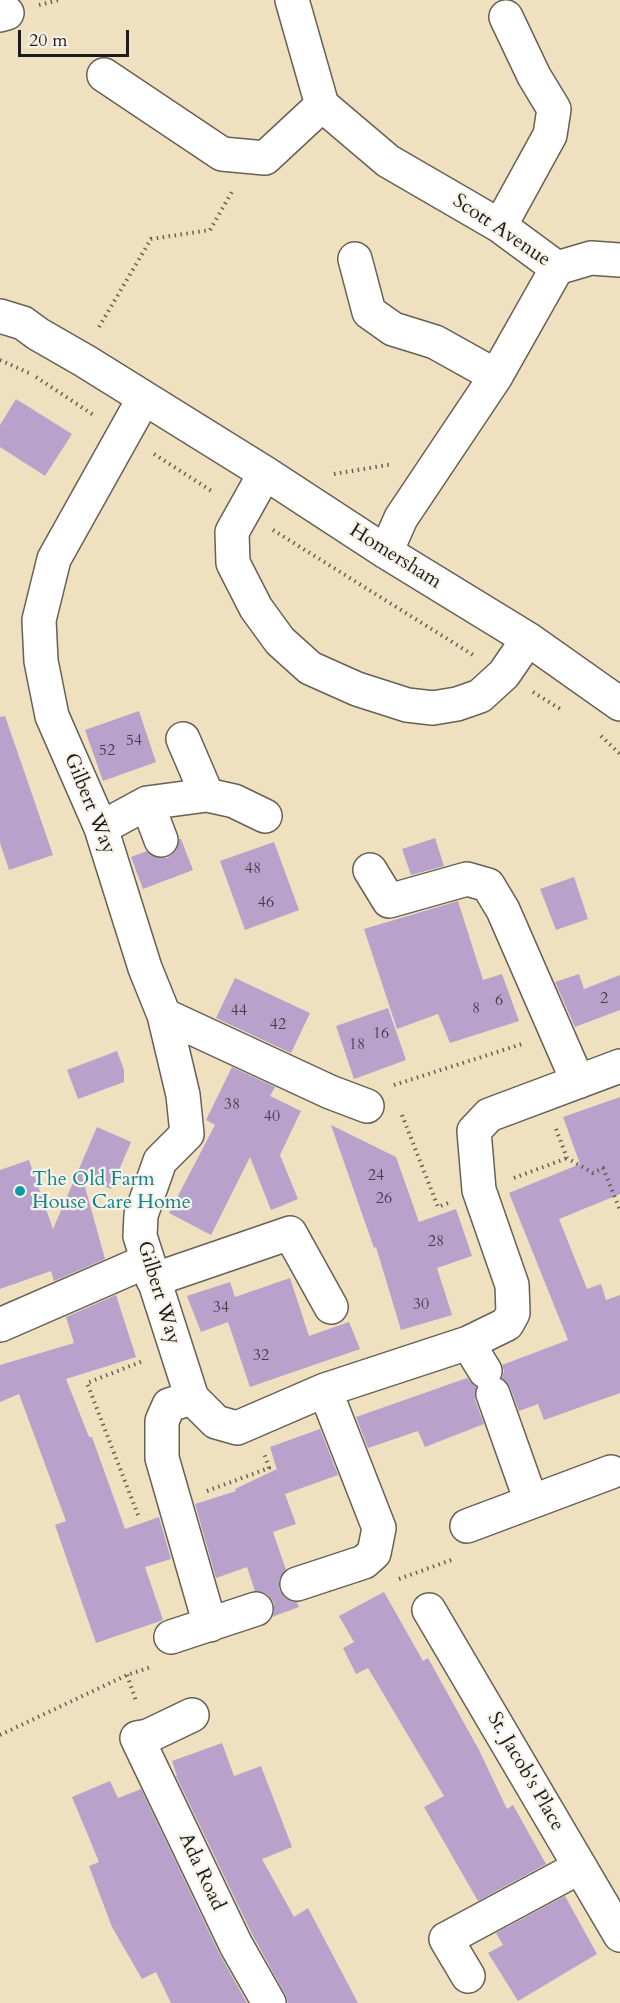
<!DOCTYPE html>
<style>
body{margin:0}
#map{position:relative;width:620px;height:2003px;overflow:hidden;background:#efe0c0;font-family:Cardo,serif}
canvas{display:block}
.scale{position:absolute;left:18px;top:30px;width:111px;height:27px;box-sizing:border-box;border:3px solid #1c1c1c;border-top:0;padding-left:8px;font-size:18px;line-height:21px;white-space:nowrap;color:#1c1c1c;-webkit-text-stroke:4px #f7f3e8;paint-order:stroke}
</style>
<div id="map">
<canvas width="620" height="2003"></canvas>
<div class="scale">20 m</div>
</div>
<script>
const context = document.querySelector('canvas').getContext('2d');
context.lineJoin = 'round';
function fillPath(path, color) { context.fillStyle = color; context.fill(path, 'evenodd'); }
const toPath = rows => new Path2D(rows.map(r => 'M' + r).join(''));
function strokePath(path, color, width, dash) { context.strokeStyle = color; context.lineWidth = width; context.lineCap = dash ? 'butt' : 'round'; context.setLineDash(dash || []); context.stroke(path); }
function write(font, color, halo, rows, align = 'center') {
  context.font = font + ' Cardo,serif'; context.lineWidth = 4.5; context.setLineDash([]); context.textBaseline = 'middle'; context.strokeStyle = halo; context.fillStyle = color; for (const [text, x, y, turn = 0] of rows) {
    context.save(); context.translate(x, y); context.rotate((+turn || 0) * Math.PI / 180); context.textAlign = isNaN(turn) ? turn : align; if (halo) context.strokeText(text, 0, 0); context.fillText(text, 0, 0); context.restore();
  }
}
const building = toPath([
 [16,399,72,434,45,476,0,447,0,425],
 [139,711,156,762,103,781,85,730],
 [5,716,53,855,9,870,0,843,0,717],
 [435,838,444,866,411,875,402,849],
 [179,839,181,839,193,870,143,889,131,857,147,851,157,858,167,858,176,851],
 [274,842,299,910,245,930,220,861],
 [574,877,588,919,556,930,540,889],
 [458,901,483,980,502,974,519,1021,450,1043,438,1014,397,1029,364,929],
 [579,974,584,989,620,975,620,1010,575,1027,555,982],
 [235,978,310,1013,291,1053,216,1018],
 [388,1008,406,1060,354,1079,336,1026],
 [117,1051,124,1070,124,1082,78,1099,67,1070],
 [232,1067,275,1087,270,1096,301,1111,280,1155,298,1199,271,1210,250,1157,211,1235,169,1213,215,1125,206,1120],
 [620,1097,620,1194,559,1219,587,1289,601,1284,606,1300,620,1295,620,1393,544,1420,538,1404,519,1411,510,1387,502,1378,504,1371,502,1365,568,1340,509,1193,580,1164,563,1117],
 [331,1125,396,1157,419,1222,456,1209,472,1256,437,1268,452,1315,401,1330,376,1247,374,1248],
 [97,1127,131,1142,111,1189,82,1176,105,1259,54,1281,51,1271,0,1289,0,1170,29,1160,53,1229],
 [290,1278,309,1336,349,1322,360,1349,250,1387,228,1322,201,1332,187,1296,230,1282,235,1297],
 [116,1295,136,1357,66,1379,89,1437,92,1437,125,1529,159,1517,171,1559,145,1567,163,1620,96,1643,55,1525,66,1521,19,1394,0,1402,0,1365,74,1343,66,1317],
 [467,1378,476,1387,475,1400,484,1424,425,1447,418,1431,368,1448,356,1417],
 [320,1429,338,1475,285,1494,296,1524,273,1532,286,1570,279,1580,279,1589,285,1598,297,1602,299,1607,272,1617,274,1612,274,1603,268,1595,260,1591,255,1591,247,1567,216,1578,195,1504,236,1491,235,1489,277,1469,281,1483,270,1447],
 [384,1592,423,1661,428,1658,479,1750,507,1809,513,1805,546,1864,478,1901,424,1807,444,1796,368,1668,356,1674,343,1648,354,1642,339,1616],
 [222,1743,234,1776,261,1766,292,1847,262,1859,294,1917,308,1908,358,2003,288,2003,285,1994,253,1936,176,1776,177,1776,172,1761],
 [110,1781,118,1798,141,1789,219,1953,247,2003,171,2003,156,1972,142,1979,112,1927,89,1866,99,1862,72,1797],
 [565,1896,597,1954,518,2001,488,1953,503,1945,496,1933]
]);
const path = toPath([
 [39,5,59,0],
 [99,327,151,239,210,230,233,190],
 [0,360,29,373],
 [36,377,95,416],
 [154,454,213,492],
 [334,474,393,464],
 [273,530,473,655],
 [533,692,562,710],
 [601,736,620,754],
 [394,1085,522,1044],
 [402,1115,438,1207,448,1203],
 [556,1129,567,1158,593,1173,603,1168,620,1210],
 [514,1178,567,1158],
 [207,1491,269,1468,264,1453],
 [138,1515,87,1383,143,1361],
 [399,1579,454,1559],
 [127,1675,136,1701],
 [0,1735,127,1675,151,1667]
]);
const minor = toPath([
 [292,0,322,105,388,161,500,226,557,268,496,376,401,518,386,552],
 [0,15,7,13],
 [104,75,222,154,265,158,322,105],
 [500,226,550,135,554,109,534,76,506,17],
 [355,259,369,312,393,329,435,342,496,376],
 [557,268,591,258,620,260],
 [0,316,23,323,38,334,85,361,265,473,386,552,528,639,620,704],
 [144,398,54,559,39,620,41,661,52,716,101,828,145,968,164,1015,183,1095,187,1134,160,1161,141,1215,140,1236,192,1398,216,1422,237,1428,325,1390,468,1343,507,1324,513,1313,512,1285,479,1190,474,1131,489,1115,620,1066],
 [265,473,232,532,233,563,256,608,280,641,310,668,357,689,407,705,433,708,457,704,480,696,504,674,528,639],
 [183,739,207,795],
 [147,803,161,840],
 [101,828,147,803,207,795,234,801,265,816],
 [370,870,389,901,467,879,488,885,503,910,578,1082],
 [164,1015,330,1092,367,1106],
 [153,1280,290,1233,331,1307],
 [0,1325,147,1261],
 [468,1343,485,1371],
 [493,1394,531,1501],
 [192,1398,169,1405,162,1421,162,1458,210,1625],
 [467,1526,611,1472],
 [297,1584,364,1562,374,1553,379,1528,325,1390],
 [429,1610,620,1935],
 [171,1637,256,1609],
 [192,1715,148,1736,137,1738,236,1945,269,2003],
 [468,1976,446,1939,580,1867]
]);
const markers = [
 [20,1191,6,"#0f9aa8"]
];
const numberNames = [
 ["54",134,741],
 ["52",107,751],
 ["48",253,869],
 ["46",266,903],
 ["2",604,999],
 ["6",499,1001],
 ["8",476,1009],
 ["44",239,1011],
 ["42",278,1025],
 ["16",381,1034],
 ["18",357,1045],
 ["38",232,1105],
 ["40",272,1117],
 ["24",376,1176],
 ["26",384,1199],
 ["28",436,1242],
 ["30",421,1305],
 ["34",221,1308],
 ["32",261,1356]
];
const streetNames = [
 ["Scott Avenue",501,231,34],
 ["Homersham",395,557,32],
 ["Gilbert Way",89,804,68],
 ["Gilbert Way",158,1293,73],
 ["St. Jacob's Place",525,1772,60],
 ["Ada Road",201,1872,65]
];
const cultureNames = [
 ["The Old Farm",32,1180],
 ["House Care Home",32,1203]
];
fillPath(building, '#b8a2cb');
strokePath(minor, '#666155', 36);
strokePath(path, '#666155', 4, [1.5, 4.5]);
strokePath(minor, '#fff', 33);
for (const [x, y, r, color] of markers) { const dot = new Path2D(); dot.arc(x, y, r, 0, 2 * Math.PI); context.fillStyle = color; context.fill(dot); strokePath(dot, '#f7f3e8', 2); }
write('16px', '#433e48', null, numberNames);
write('20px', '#1c1c1c', '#f7f3e8', streetNames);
write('20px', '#0d838f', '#f7f3e8', cultureNames, 'left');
</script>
